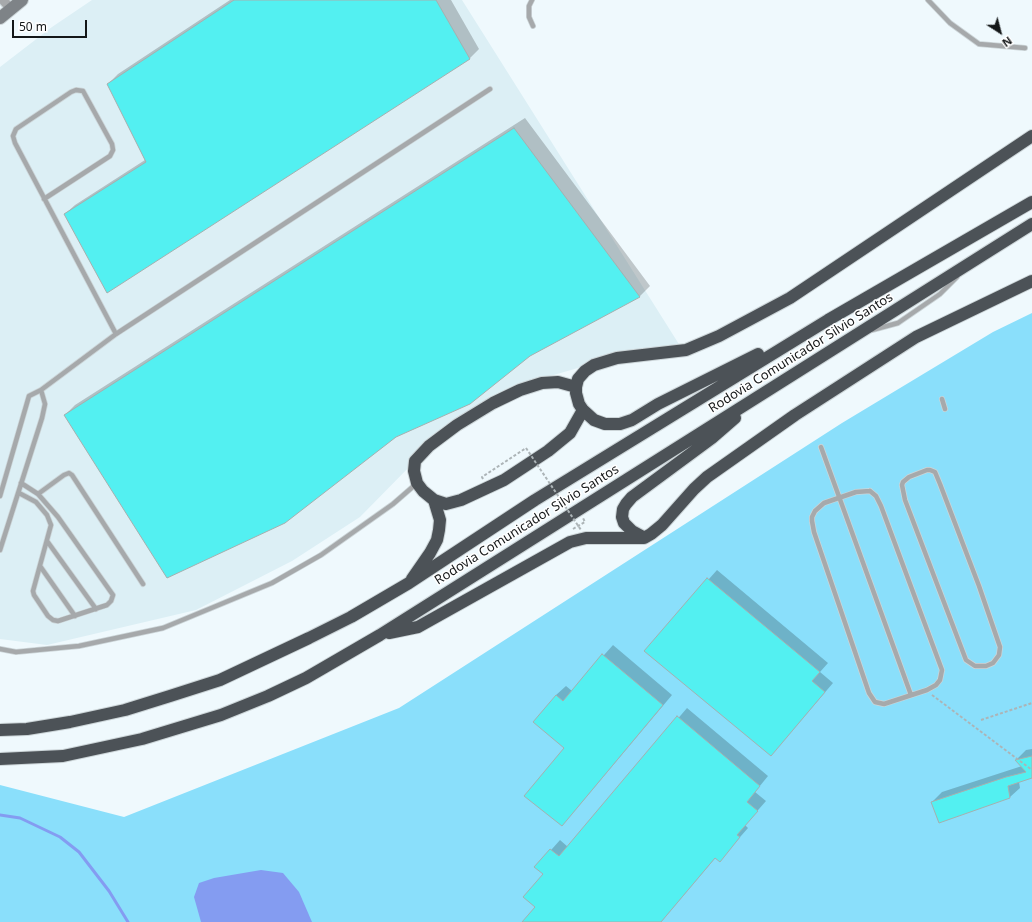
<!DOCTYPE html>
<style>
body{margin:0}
#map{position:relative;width:1032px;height:922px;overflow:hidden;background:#eff9fd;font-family:"Noto Sans",sans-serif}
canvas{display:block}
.north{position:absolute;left:980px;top:12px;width:40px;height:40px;-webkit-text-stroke:3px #fff;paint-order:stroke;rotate:144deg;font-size:11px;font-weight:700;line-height:16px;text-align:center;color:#141718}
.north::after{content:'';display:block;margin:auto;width:14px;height:18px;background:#141718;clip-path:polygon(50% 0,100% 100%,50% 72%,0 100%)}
.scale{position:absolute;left:12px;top:20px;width:75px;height:18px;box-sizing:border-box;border:2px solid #141718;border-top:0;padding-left:5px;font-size:12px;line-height:14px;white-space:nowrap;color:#141718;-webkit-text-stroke:3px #fff;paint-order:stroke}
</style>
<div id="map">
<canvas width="1032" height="922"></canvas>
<div class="north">N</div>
<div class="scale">50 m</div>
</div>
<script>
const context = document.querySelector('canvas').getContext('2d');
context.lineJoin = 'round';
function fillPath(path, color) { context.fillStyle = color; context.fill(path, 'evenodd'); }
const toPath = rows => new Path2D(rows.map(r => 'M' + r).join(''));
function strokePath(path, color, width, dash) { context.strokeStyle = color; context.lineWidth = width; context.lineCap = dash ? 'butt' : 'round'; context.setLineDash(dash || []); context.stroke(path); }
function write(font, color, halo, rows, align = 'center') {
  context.font = font + ' "Noto Sans",sans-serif'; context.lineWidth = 3; context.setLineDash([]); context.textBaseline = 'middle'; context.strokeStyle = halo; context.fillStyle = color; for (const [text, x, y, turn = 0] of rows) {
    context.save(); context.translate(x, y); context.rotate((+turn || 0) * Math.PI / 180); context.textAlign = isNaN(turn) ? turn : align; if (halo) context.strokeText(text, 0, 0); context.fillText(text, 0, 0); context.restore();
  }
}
const built = toPath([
 [92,0,462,0,682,349,616,357,519,385,416,460,360,517,292,561,196,610,47,645,0,639,0,67,52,27]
]);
const green = toPath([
 [1032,313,1032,922,0,922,0,785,124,817,399,708,842,423,993,332]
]);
const water = toPath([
 [261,870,283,873,299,892,312,922,201,922,194,897,199,883,214,878]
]);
const shadow = toPath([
 [230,0,451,0,479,49,469,59,65,214,75,205,145,160,108,84,118,74],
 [525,118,650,286,640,296,530,355,65,415,75,405],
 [717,570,828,663,820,672,833,683,779,746,645,651],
 [613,645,672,695,571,815,562,825,566,748,556,695,566,686,572,691],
 [687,708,768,776,755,792,766,801,745,825,748,828,719,861,716,857,661,922,523,922,536,906,544,874,536,867,560,840,568,847],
 [1032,749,1032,777,1019,782,1020,788,1010,797,939,822,932,802,942,792,1022,766,1016,760,1026,750]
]);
const stream = toPath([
 [0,815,20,818,60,837,79,852,109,891,128,922]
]);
const building = toPath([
 [234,0,436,0,470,59,107,293,64,214,146,162,107,84,234,0],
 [514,128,640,297,530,356,470,404,396,437,285,523,167,578,64,415,514,128],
 [707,578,820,672,812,681,825,692,771,756,644,651,707,578],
 [602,654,663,705,562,826,524,796,564,748,533,722,556,695,563,701,602,654],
 [677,716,760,786,747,802,758,811,737,835,740,837,720,862,715,858,661,922,522,922,535,907,523,897,543,874,534,867,550,849,559,856,677,716],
 [1032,756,1032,778,1008,786,1010,798,939,823,931,802,1006,777,1026,772,1015,760,1032,756]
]);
const path = toPath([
 [483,479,482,477,526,448],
 [573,529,585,522,583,518],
 [932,695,1032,770],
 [981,720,1032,703]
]);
const lane = toPath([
 [532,0,529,6,529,17,533,26],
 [928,0,950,23,979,44,1025,48],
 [44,199,110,156,113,150,112,144,83,91,76,90,71,92,16,129,13,136,15,143,116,334],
 [872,330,898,323,940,294,957,277],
 [41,390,116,334,490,89],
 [942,399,945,409],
 [821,447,911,695],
 [927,470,930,470,935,472,940,484,979,586,1000,647,999,655,993,663,986,666,975,666,966,660,905,500,902,485,903,482,909,477,927,470],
 [870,491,876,496,881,506,942,670,940,680,936,685,927,690,884,704,875,702,869,693,814,532,812,521,812,517,815,511,824,503,856,492,870,491],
 [19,493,36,502,47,515,51,525,33,591,34,595,48,616,53,620,58,621,107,605,111,601,113,595,58,517,38,494,21,483],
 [38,494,64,475,69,473,72,475,143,584],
 [0,496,29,396,41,390,45,404,42,418,0,550],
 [47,541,96,609],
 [40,566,75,616],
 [0,649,16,652,79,646,163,628,272,583,321,555,393,504,416,484]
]);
const street = toPath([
 [3,0,11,9]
]);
const secondary = toPath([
 [0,18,22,0]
]);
const highway = toPath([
 [758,354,658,404,632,420,620,424,605,424,594,420,583,410,579,404,576,393,576,387,578,379,585,371,594,365,617,358,686,350,719,336,790,298,1032,136],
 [576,387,558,382,542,383,520,390,493,403,457,425,429,446,415,461,414,471,417,483,423,491,434,500,446,504,461,500,504,480,548,451,570,433,583,410],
 [643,537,632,531,624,523,622,517,623,509,626,504,632,497,712,438,735,418],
 [412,579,430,553,437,540,439,530,440,520,434,500],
 [389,633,418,627,570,542,586,538,644,538,651,534,662,525,694,489,707,477,795,415,916,337,1032,281],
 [0,730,27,729,70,722,125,710,170,696,220,680,309,638,351,617,409,583,535,500,828,320,1032,202],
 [0,759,63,756,142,739,221,715,268,696,306,678,380,635,1032,224]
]);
const pathBridge = toPath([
 [526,448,581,530]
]);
const streetNames = [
 ["Rodovia Comunicador Silvio Santos",801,353,-32],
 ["Rodovia Comunicador Silvio Santos",527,525,-32]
];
fillPath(built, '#dceff5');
fillPath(green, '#8adffb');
fillPath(water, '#849cf1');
fillPath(shadow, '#0003');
strokePath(stream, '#849cf1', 3);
fillPath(building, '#53f0f1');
strokePath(building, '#a5b0af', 1);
strokePath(lane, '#ccd5d8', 6);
strokePath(street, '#ccd5d8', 11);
strokePath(secondary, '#ccd5d8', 14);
strokePath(highway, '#ccd5d8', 14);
strokePath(path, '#acb4b7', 2, [3, 2]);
strokePath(lane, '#a6a9ab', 4.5);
strokePath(street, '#a6a9ab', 9);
strokePath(secondary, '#7e8387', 12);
strokePath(highway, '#4c5257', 12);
strokePath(pathBridge, '#acb4b7', 2, [3, 2]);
write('13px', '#141718', '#fff', streetNames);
</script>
